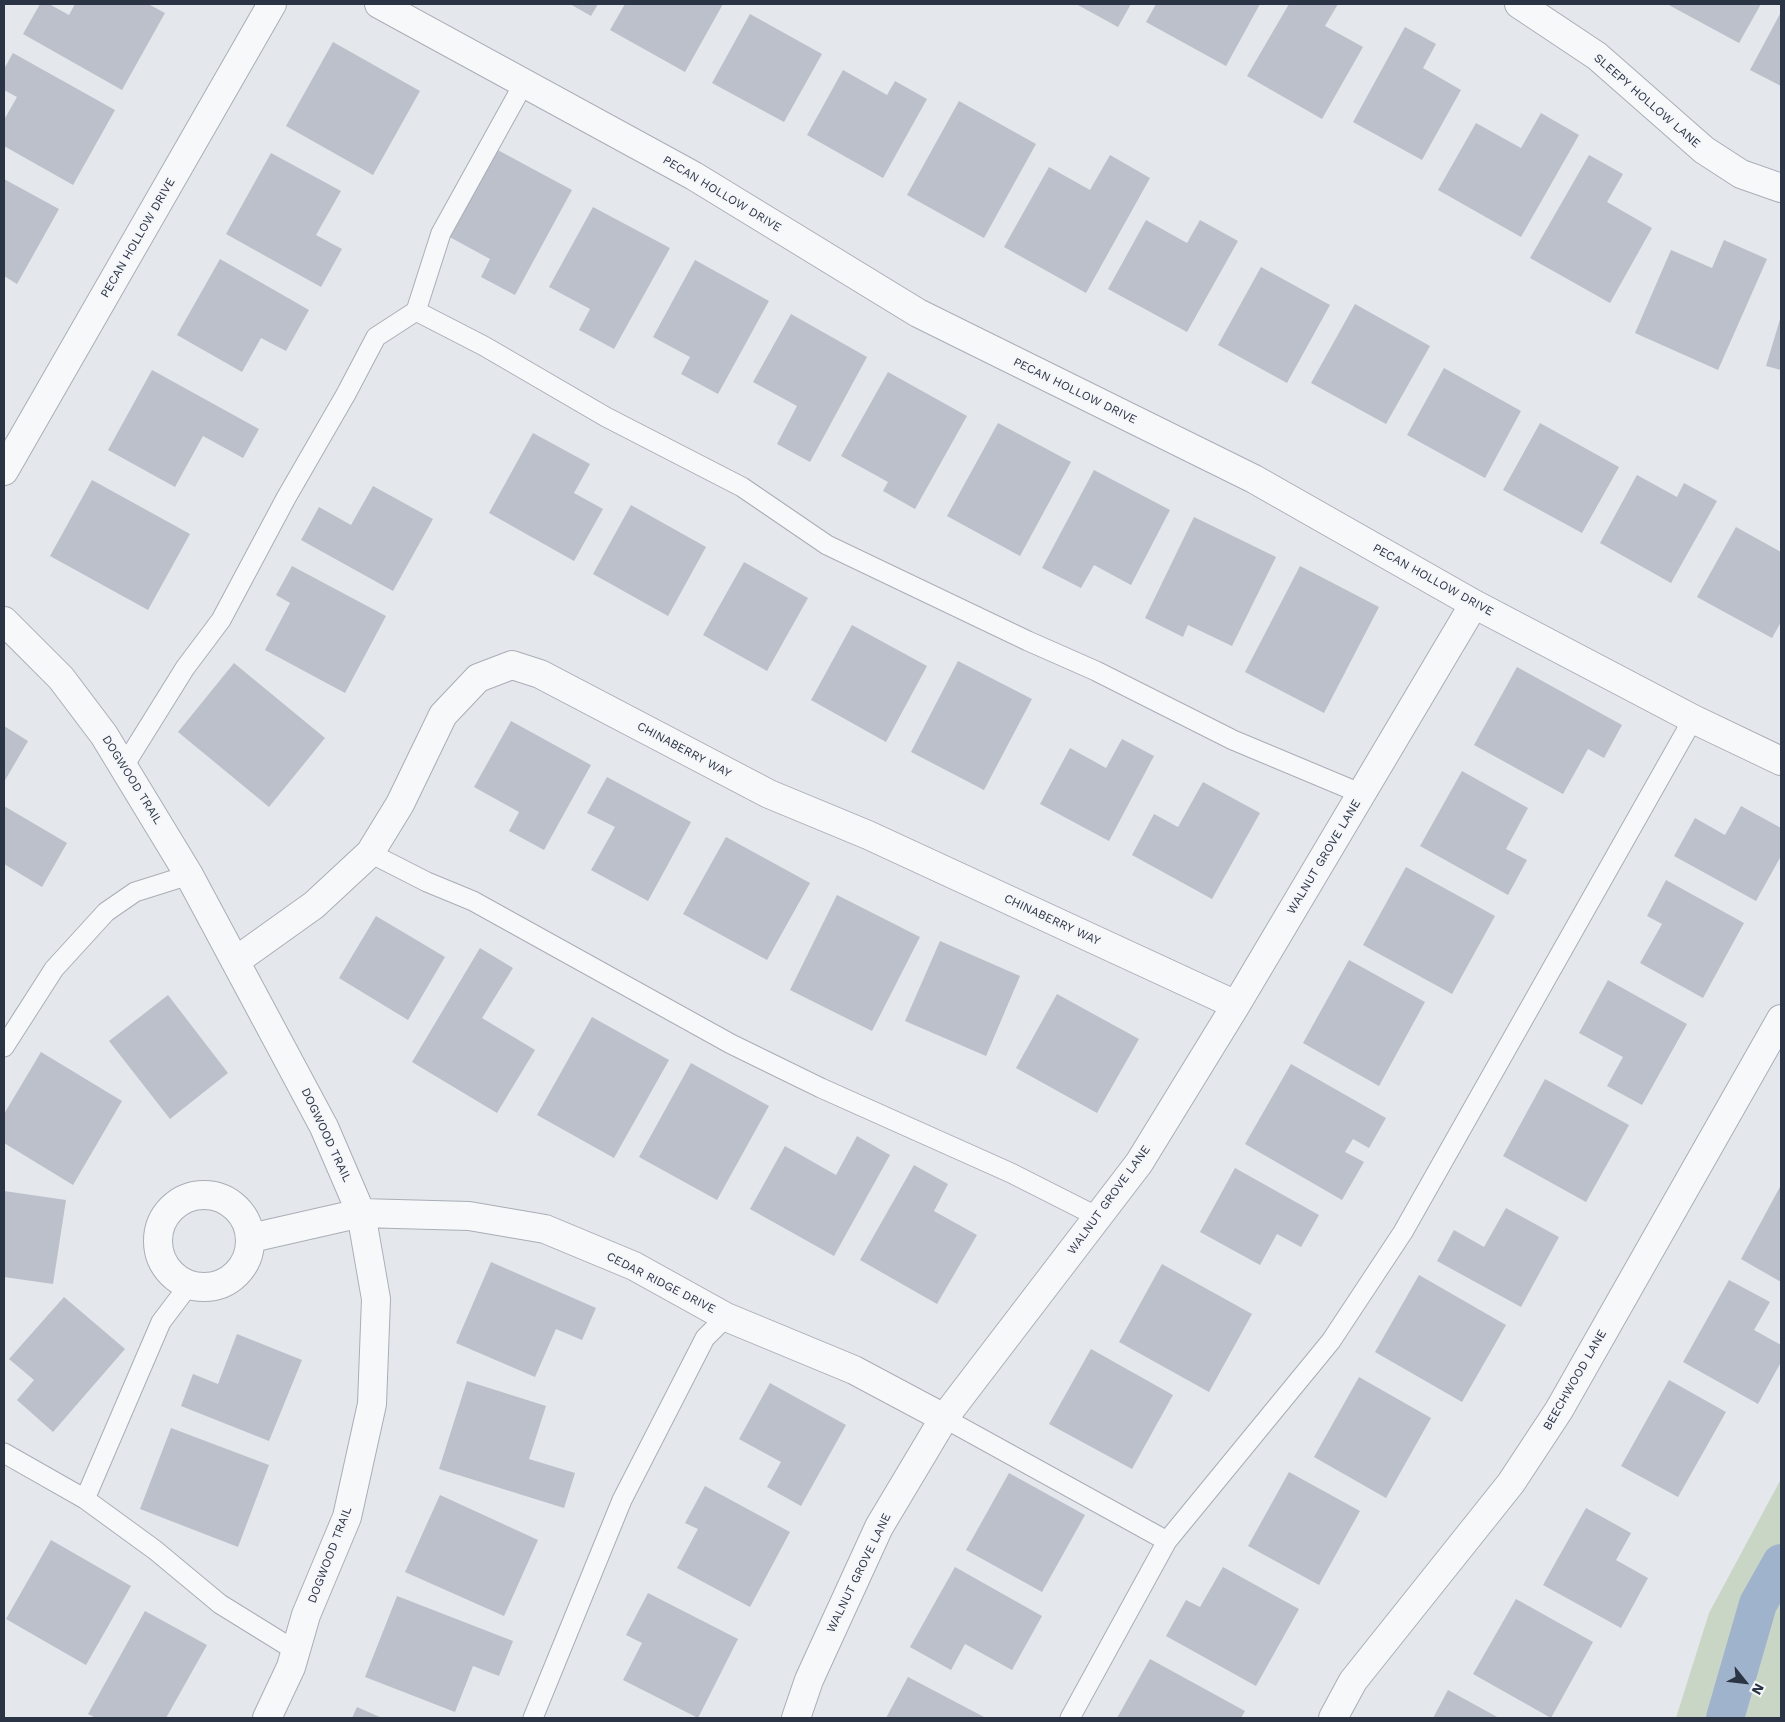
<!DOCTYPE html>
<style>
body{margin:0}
#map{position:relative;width:1785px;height:1722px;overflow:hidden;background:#e4e7ec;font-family:"Work Sans",sans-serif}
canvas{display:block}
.frame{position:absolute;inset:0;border:5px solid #2b3445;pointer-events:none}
.north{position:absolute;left:1720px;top:1657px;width:50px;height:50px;-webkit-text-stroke:4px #f4f6f9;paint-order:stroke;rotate:119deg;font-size:14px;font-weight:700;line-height:20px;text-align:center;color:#2b3445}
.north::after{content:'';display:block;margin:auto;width:18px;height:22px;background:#2b3445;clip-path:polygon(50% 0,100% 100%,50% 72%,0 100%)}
</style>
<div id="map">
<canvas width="1785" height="1722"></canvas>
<div class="frame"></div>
<div class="north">N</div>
</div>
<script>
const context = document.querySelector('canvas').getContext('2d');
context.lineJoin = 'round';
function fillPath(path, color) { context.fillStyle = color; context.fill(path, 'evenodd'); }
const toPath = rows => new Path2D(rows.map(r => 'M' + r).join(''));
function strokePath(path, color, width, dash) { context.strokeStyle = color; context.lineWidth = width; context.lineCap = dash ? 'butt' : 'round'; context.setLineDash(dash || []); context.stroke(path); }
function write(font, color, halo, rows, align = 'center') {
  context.font = font + ' "Work Sans",sans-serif'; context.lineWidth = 4; context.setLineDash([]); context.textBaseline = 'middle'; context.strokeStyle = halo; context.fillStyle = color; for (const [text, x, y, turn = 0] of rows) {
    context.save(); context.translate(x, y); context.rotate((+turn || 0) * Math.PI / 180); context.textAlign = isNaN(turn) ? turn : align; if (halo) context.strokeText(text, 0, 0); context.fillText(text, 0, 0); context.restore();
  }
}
const green = toPath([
 [1781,1479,1781,1718,1676,1718,1709,1613]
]);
const canal = toPath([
 [1725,1718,1758,1604,1781,1563]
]);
const building = toPath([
 [40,4,49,4,69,15,75,4,148,4,165,13,122,90,23,34],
 [570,4,598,4,591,16],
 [625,4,723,4,685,72,610,30],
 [1076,4,1131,4,1118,27],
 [1156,4,1260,4,1226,66,1146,22],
 [1289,4,1338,4,1325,26,1363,47,1322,119,1247,76],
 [1667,4,1761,4,1739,43],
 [1781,12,1781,86,1750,70],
 [750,14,822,54,784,122,712,83],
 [1405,27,1436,44,1423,68,1461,90,1422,160,1353,122],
 [333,42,420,91,373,175,286,126],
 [13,53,115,110,73,185,4,146,4,120,17,97,4,90,4,69],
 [843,70,887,95,895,81,927,99,883,178,807,135],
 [959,101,1036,144,984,238,907,195],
 [1541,113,1579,135,1521,237,1438,190,1476,123,1521,148],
 [494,148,572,190,515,295,481,277,490,259,446,235],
 [271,153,341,191,316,235,342,249,321,287,226,234],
 [1110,155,1150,178,1086,293,1004,247,1049,167,1090,190],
 [1589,155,1623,174,1607,202,1652,228,1610,303,1530,258],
 [4,179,59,209,17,284,4,276],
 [593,207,670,248,614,349,579,330,590,309,549,287],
 [1146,220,1187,243,1200,220,1238,241,1187,332,1108,289],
 [1724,240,1767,259,1718,370,1635,333,1671,250,1712,268],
 [220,259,309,310,286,351,261,338,242,372,177,335],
 [695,260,769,301,718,394,681,374,690,357,653,337],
 [1261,267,1330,305,1287,383,1218,345],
 [1355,304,1430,346,1386,424,1311,383],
 [791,314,867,357,810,462,777,444,797,406,753,382],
 [1781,316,1781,370,1766,366],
 [1444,368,1521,411,1485,478,1407,435],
 [152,370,259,429,243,458,203,436,175,487,108,450],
 [888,372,967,416,915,509,883,491,888,482,841,456],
 [998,423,1071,462,1020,556,947,516],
 [1540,423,1619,467,1582,533,1503,490],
 [533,433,590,464,574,493,603,509,574,561,489,513],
 [1094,470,1170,510,1131,585,1094,565,1081,588,1042,568],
 [1637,475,1677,497,1684,483,1717,501,1671,583,1600,543],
 [92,480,190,534,148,610,50,556],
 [373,486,433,519,393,591,301,540,319,507,351,525],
 [631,505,706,547,668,616,593,574],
 [1194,517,1276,557,1232,646,1188,625,1183,637,1145,618],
 [1736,527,1781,552,1781,622,1772,638,1697,597],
 [744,562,808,598,767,671,703,635],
 [292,566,386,616,345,693,265,650,290,603,276,595],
 [1300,566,1379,607,1324,713,1245,672],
 [852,625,927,666,886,742,811,700],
 [958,661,1032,699,984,790,911,752],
 [234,663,325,738,269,807,178,732],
 [1517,667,1622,725,1604,758,1588,749,1563,794,1474,745],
 [511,721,591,765,544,850,509,831,519,812,474,787],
 [4,726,28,741,4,782],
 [1122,739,1154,756,1109,841,1040,804,1070,748,1106,768],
 [1462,771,1528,808,1506,849,1527,860,1508,895,1420,846],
 [607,777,691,822,648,901,591,870,615,827,587,813],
 [1203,782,1260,813,1212,899,1132,855,1154,814,1178,827],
 [4,806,67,843,42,887,4,864],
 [1741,806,1781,828,1781,856,1756,901,1674,856,1695,818,1725,835],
 [726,837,810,883,767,960,683,914],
 [1406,867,1495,916,1452,994,1363,945],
 [1666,880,1744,923,1703,998,1640,963,1662,924,1647,916],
 [837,895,920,937,872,1031,790,990],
 [376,916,445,957,408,1020,339,978],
 [940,941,1020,976,986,1056,905,1021],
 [480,948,513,968,482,1018,535,1050,497,1113,412,1062],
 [1349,960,1425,1002,1379,1086,1303,1043],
 [1608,980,1687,1024,1642,1105,1607,1086,1623,1057,1579,1033],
 [1057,994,1139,1039,1097,1113,1016,1068],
 [168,995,228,1073,170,1119,109,1041],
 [592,1017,669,1060,614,1158,537,1115],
 [41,1052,122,1101,73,1185,4,1143,4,1114],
 [691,1063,769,1106,717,1200,639,1157],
 [1291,1064,1386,1118,1369,1148,1353,1139,1345,1152,1364,1162,1342,1200,1245,1144],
 [1545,1079,1629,1125,1586,1202,1503,1156],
 [857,1136,890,1155,834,1256,750,1209,785,1146,836,1175],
 [914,1165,948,1184,934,1211,977,1235,937,1304,860,1260],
 [1235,1168,1319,1215,1301,1247,1277,1234,1260,1265,1200,1232],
 [1781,1185,1781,1282,1741,1259],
 [4,1191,66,1200,53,1284,4,1277],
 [1506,1208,1559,1237,1521,1307,1437,1261,1454,1230,1484,1247],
 [491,1262,596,1308,582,1340,556,1329,535,1377,456,1343],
 [1162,1264,1252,1314,1209,1392,1119,1342],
 [1419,1275,1506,1325,1462,1402,1375,1352],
 [1729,1280,1770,1302,1754,1330,1781,1345,1781,1362,1758,1404,1683,1362],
 [64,1297,125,1349,53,1432,17,1400,34,1380,9,1359],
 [237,1334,302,1360,269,1441,181,1406,193,1374,218,1384],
 [1091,1349,1173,1395,1132,1469,1049,1424],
 [1359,1377,1431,1418,1386,1498,1314,1457],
 [1669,1380,1726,1412,1678,1497,1621,1466],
 [467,1381,546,1406,529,1459,575,1473,564,1508,439,1469],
 [770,1383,846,1425,801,1506,767,1487,781,1462,739,1439],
 [171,1428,269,1465,238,1547,140,1509],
 [1289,1472,1360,1511,1319,1585,1248,1546],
 [1009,1473,1085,1515,1042,1592,966,1550],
 [705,1486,790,1532,750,1607,677,1568,698,1529,685,1523],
 [440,1495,538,1540,504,1616,405,1572],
 [1586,1508,1631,1533,1616,1560,1648,1578,1621,1628,1543,1585],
 [51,1540,131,1586,86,1665,6,1619],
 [955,1567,1042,1616,1012,1670,965,1644,951,1670,910,1647],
 [1223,1567,1299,1609,1256,1686,1166,1636,1186,1600,1200,1607],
 [648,1593,738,1639,698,1718,623,1680,642,1643,626,1635],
 [397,1596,513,1641,499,1676,473,1666,455,1712,365,1677],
 [1516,1599,1593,1642,1551,1718,1473,1674],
 [145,1611,207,1645,166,1718,96,1718,88,1714],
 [1150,1659,1245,1711,1241,1718,1117,1718],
 [908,1677,986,1718,886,1718],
 [1448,1690,1499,1718,1433,1718],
 [357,1707,382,1718,352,1718]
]);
const lane = toPath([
 [416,311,484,346,606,417,742,487,827,545,1028,641,1096,671,1233,740,1362,794],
 [124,766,185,668,221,620,286,498,346,394,376,337,416,311,441,233,524,83],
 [370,853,427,882,473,901,731,1044,821,1088,1011,1173,1098,1217],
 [4,1047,54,969,106,912,135,892,189,875],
 [944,1418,1167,1541],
 [4,1453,85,1499,155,1550,220,1604,296,1651],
 [85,1499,161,1322,189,1285],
 [533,1718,622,1500,705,1338,726,1317],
 [1070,1718,1167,1541,1331,1341,1403,1232,1693,719]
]);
const street = toPath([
 [379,4,694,176,918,313,1254,479,1474,604,1693,719,1781,761],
 [1519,4,1597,56,1704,150,1741,174,1781,188],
 [4,471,272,4],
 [4,621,61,678,104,735,189,875,324,1127,361,1213,376,1299,372,1404,347,1517,306,1615,291,1667,267,1718],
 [237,960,314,905,370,853,400,804,443,715,478,678,512,665,540,674,769,794,868,835,1236,1005],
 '158 1241a46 46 0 1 1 92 0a46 46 0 1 1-92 0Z',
 [251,1238,361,1213,469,1216,545,1229,634,1266,726,1317,854,1370,944,1418],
 [796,1718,809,1680,879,1527,944,1418,1139,1163,1236,1005,1474,604],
 [1333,1718,1353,1681,1511,1483,1559,1410,1781,1019]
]);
const streetNames = [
 ["SLEEPY HOLLOW LANE",1647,101,41],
 ["PECAN HOLLOW DRIVE",722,194,31],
 ["PECAN HOLLOW DRIVE",138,238,-60],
 ["PECAN HOLLOW DRIVE",1075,391,26],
 ["PECAN HOLLOW DRIVE",1433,580,29],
 ["CHINABERRY WAY",684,750,28],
 ["DOGWOOD TRAIL",132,780,58],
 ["WALNUT GROVE LANE",1324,857,-59],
 ["CHINABERRY WAY",1052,920,25],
 ["DOGWOOD TRAIL",326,1135,65],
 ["WALNUT GROVE LANE",1109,1200,-54],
 ["CEDAR RIDGE DRIVE",661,1283,27],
 ["BEECHWOOD LANE",1575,1380,-60],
 ["DOGWOOD TRAIL",330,1555,-69],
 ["WALNUT GROVE LANE",859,1573,-64]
];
fillPath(green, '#c9d6c5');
strokePath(canal, '#9fb4cc', 38);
fillPath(building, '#bbc0ca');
strokePath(lane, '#a9aeb7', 21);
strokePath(street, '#a9aeb7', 30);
strokePath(lane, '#f7f8fa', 19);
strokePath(street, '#f7f8fa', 28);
write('12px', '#2b3445', '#f4f6f9', streetNames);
</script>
